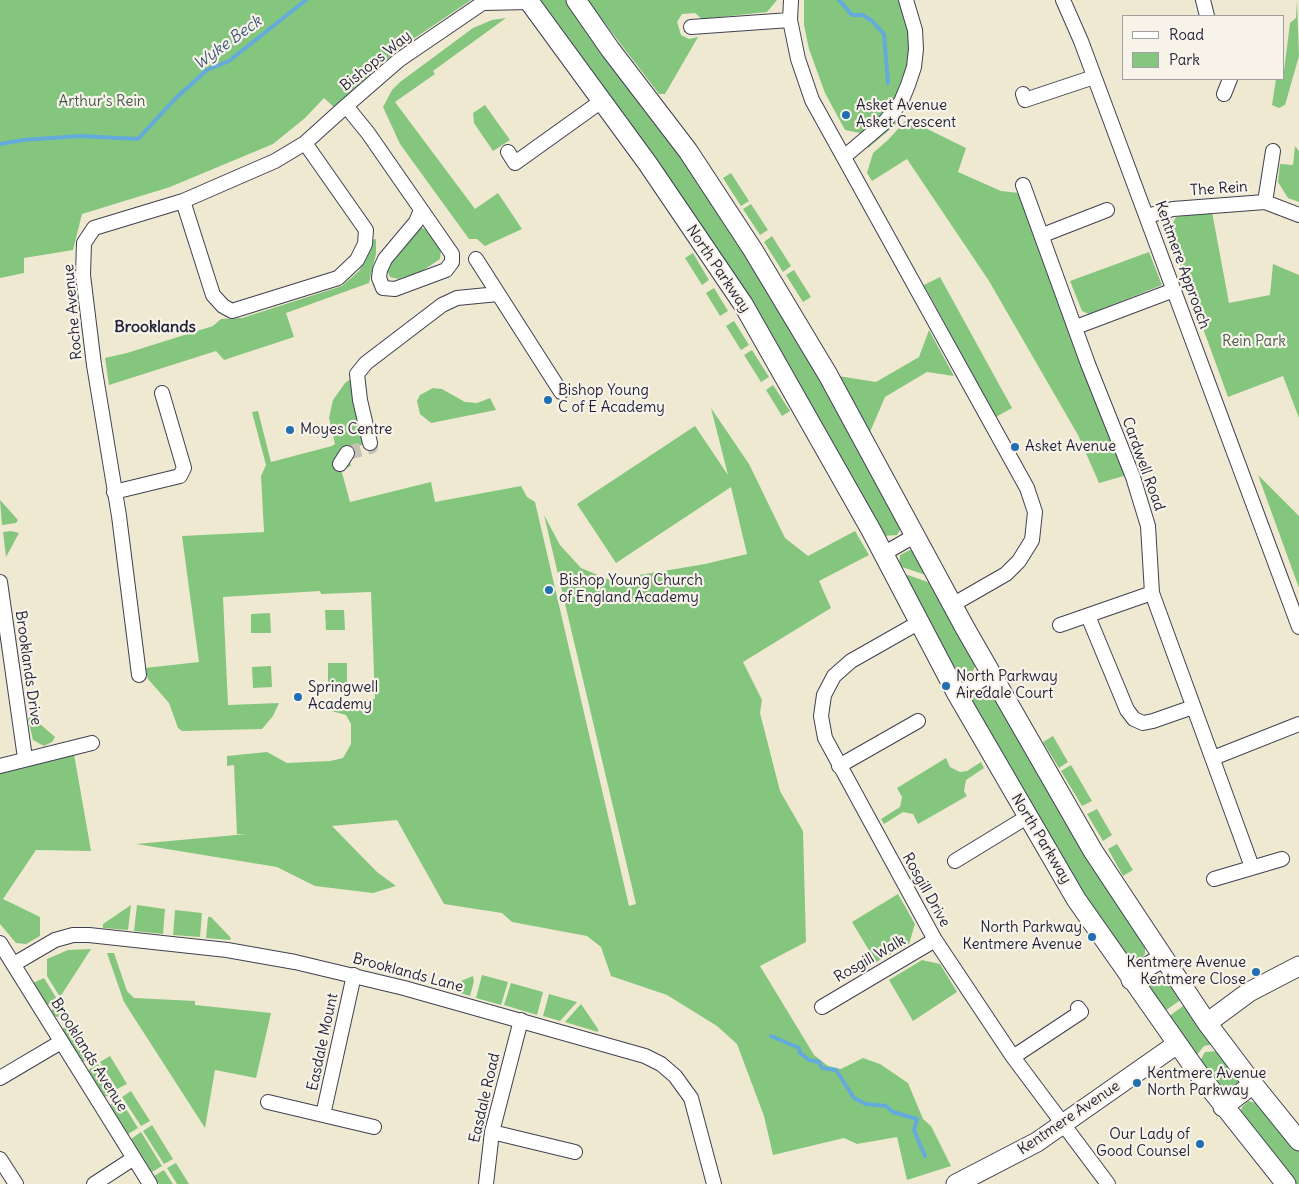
<!DOCTYPE html>
<style>
body{margin:0}
#map{position:relative;width:1299px;height:1184px;overflow:hidden;background:#efe9d1;font-family:Delius,sans-serif}
canvas{display:block}
.legend{position:absolute;left:1122px;top:15px;width:162px;height:65px;box-sizing:border-box;background:#f7f3e8;border:1px solid #a29fa3;margin:0;padding:6px 9px;list-style:none;font-size:15px;color:#22223b}
.legend li{display:flex;align-items:center;gap:10px;height:25px}
.legend b{width:25px;border:1px solid #a29fa3}
</style>
<div id="map">
<canvas width="1299" height="1184"></canvas>
<ul class="legend">
<li><b style="height:6px;background:#fff"></b>Road</li>
<li><b style="height:14px;background:#85c67e"></b>Park</li>
</ul>
</div>
<script>
const context = document.querySelector('canvas').getContext('2d');
context.lineJoin = 'round';
function fillPath(path, color) { context.fillStyle = color; context.fill(path, 'evenodd'); }
const toPath = rows => new Path2D(rows.map(r => 'M' + r).join(''));
function strokePath(path, color, width, dash) { context.strokeStyle = color; context.lineWidth = width; context.lineCap = dash ? 'butt' : 'round'; context.setLineDash(dash || []); context.stroke(path); }
function write(font, color, halo, rows, align = 'center') {
  context.font = font + ' Delius,sans-serif'; context.lineWidth = 4.5; context.setLineDash([]); context.textBaseline = 'middle'; context.strokeStyle = halo; context.fillStyle = color; for (const [text, x, y, turn = 0] of rows) {
    context.save(); context.translate(x, y); context.rotate((+turn || 0) * Math.PI / 180); context.textAlign = isNaN(turn) ? turn : align; if (halo) context.strokeText(text, 0, 0); context.fillText(text, 0, 0); context.restore();
  }
}
const green = toPath([
 [0,0,471,0,400,48,346,96,336,109,324,98,305,118,273,144,170,187,82,214,73,250,24,258,24,273,0,278],
 [538,0,568,0,675,144,770,289,901,528,897,535,884,536,655,159],
 [587,0,777,0,767,12,702,19,695,13,682,14,677,22,681,35,689,39,698,37,665,94,659,94],
 [804,0,902,0,912,48,899,96,865,134,845,130,825,93,809,49,804,25],
 [1297,0,1299,56,1285,105,1279,108,1272,105,1276,79,1283,79,1290,23,1296,18],
 [506,18,433,71,435,74,395,102,475,209,498,193,522,229,485,246,477,239,469,239,400,144,383,107,392,90,400,82,473,28,492,20],
 [485,105,510,140,493,151,474,123,473,113],
 [897,117,899,119,895,125,868,148,867,146],
 [907,119,966,148,958,172,1001,191,1019,193,1127,474,1124,476,1099,483,1078,435,989,281,907,159,872,181,867,173,873,153,888,140],
 [1295,146,1299,151,1299,202,1288,198,1278,182,1280,164,1293,165],
 [731,173,749,201,741,206,723,178],
 [751,204,768,230,760,235,743,209],
 [1212,212,1229,303,1270,295,1273,264,1299,275,1299,418,1283,376,1228,397,1168,232,1176,217],
 [422,228,429,231,441,249,440,259,422,271,398,279,390,277,387,270,392,256,418,229],
 [772,236,791,266,783,272,764,242],
 [376,239,376,254,369,283,286,313,294,337,224,360,216,351,109,385,105,358,127,353,213,326,221,319,242,318,342,286,359,271,367,257,371,240],
 [1149,252,1162,285,1089,314,1082,311,1070,281],
 [693,253,709,280,702,285,685,258],
 [794,270,811,297,803,302,786,275],
 [940,277,1012,408,996,417,924,285],
 [714,288,728,311,720,316,706,293],
 [734,321,749,345,741,350,726,326],
 [929,330,954,376,927,372,885,397,870,432,838,376,876,382,919,357],
 [752,350,769,377,761,382,744,355],
 [353,377,373,442,346,449,351,466,341,469,350,502,431,482,435,502,521,486,527,497,535,502,629,906,636,904,544,515,560,545,581,568,610,580,705,564,747,554,731,487,616,563,577,504,695,426,728,475,711,408,749,464,785,538,808,556,855,531,869,555,819,581,831,608,743,662,762,700,760,713,780,791,803,831,806,942,760,966,814,1055,828,1066,841,1069,863,1058,880,1064,908,1083,923,1119,931,1126,951,1166,907,1180,897,1137,857,1144,844,1138,773,1155,764,1116,737,1044,717,1026,667,995,611,976,601,947,587,936,512,922,502,913,444,904,397,820,332,826,377,872,396,886,373,893,315,886,277,867,136,844,247,834,237,834,234,765,227,766,227,756,267,752,287,763,330,761,343,758,351,744,351,724,346,715,328,710,327,701,375,699,371,592,321,594,320,591,223,597,228,705,279,703,273,716,262,729,182,731,178,728,169,703,148,679,145,668,199,662,182,536,264,532,261,476,266,465,252,412,258,411,271,462,332,446,335,444,329,418,333,400,345,383],
 [773,385,790,411,782,416,766,390],
 [433,388,442,389,465,402,477,403,490,398,496,410,431,423,420,414,417,401,420,395],
 [1258,475,1299,516,1299,588],
 [0,500,18,520,16,523,2,525],
 [11,531,19,533,6,557,3,532],
 [910,550,914,550,932,577,899,566,900,555],
 [908,575,936,585,976,664,971,675,964,677,956,675,904,577],
 [325,610,344,610,345,630,326,630],
 [270,613,271,633,251,633,251,614],
 [328,663,347,663,347,684,328,684],
 [271,666,272,687,253,688,252,667],
 [980,690,987,690,993,695,1075,836,1145,945,1145,954,1140,960,1128,960,1099,920,972,702,974,695],
 [31,716,55,737,52,742,44,746,33,740,28,719],
 [1053,736,1068,762,1059,768,1043,742],
 [74,754,91,851,36,850,3,899,40,917,40,936,26,944,16,943,0,924,0,773],
 [946,758,950,767,960,772,967,771,981,762,984,768,966,780,964,791,967,796,918,824,913,814,903,812,884,824,881,819,900,807,902,797,897,788],
 [1071,765,1092,801,1082,806,1061,771],
 [1097,809,1112,835,1103,841,1087,814],
 [1117,844,1133,870,1123,876,1108,849],
 [898,894,915,924,909,944,876,962,852,922],
 [131,905,128,930,103,928,103,924],
 [137,905,165,909,163,934,134,931],
 [175,910,202,913,200,937,173,935],
 [208,917,211,917,231,938,230,940,206,938],
 [91,949,60,997,47,976,47,959,68,950],
 [107,953,114,953,127,991,134,998,195,1001,195,1005,271,1013,256,1078,215,1070,205,1128,124,1002],
 [922,960,940,964,957,992,913,1021,889,980],
 [1154,974,1166,977,1182,999,1162,1013,1146,983],
 [482,975,508,982,501,1005,476,998],
 [473,976,474,981,470,996,447,989,449,986],
 [44,978,57,999,47,1005,33,983],
 [511,983,543,992,537,1015,504,1005],
 [549,994,577,1002,560,1021,543,1016],
 [581,1004,598,1029,598,1032,565,1022],
 [1186,1004,1214,1044,1204,1046,1196,1056,1165,1019],
 '52 1011a6 6 0 1 1 12 0a6 6 0 1 1-12 0Z',
 [72,1023,93,1056,83,1062,62,1029],
 [1217,1051,1238,1080,1238,1084,1230,1092,1223,1092,1200,1061,1205,1052],
 [110,1056,127,1084,117,1089,100,1062],
 [98,1064,115,1091,105,1097,88,1070],
 [131,1091,150,1121,141,1126,122,1097],
 [120,1099,138,1128,128,1134,110,1105],
 [1248,1101,1260,1104,1299,1151,1299,1184,1295,1184,1240,1115,1242,1107],
 [152,1125,173,1159,164,1164,143,1131],
 [141,1132,162,1166,152,1172,131,1139],
 [176,1163,189,1184,177,1184,167,1168],
 [164,1170,173,1184,159,1184,154,1176]
]);
const stream = toPath([
 [839,0,852,15,863,15,872,21,884,34,888,83],
 [0,144,23,140,80,136,138,139,176,98,207,70,229,61,306,0],
 [771,1036,799,1048,800,1053,809,1060,819,1062,822,1068,836,1070,854,1098,866,1104,886,1106,893,1112,917,1119,914,1130,925,1156]
]);
const streetTunnel = toPath([
 [347,453,371,447,370,443]
]);
const street = toPath([
 [791,0,790,20,798,59,812,100,1027,488,1035,512,1032,540,1019,561,1006,574,952,605],
 [1063,0,1081,41,1299,627],
 [1203,0,1207,16],
 [483,3,529,2],
 [691,27,790,20],
 [1023,94,1025,100,1094,77],
 [1224,94,1230,79],
 [508,152,515,163,603,100],
 [844,157,884,123,901,102,908,85,914,67,916,49,915,30,906,0],
 [1023,185,1088,364,1133,477,1148,526,1152,593,1252,867],
 [183,201,213,295,223,306,232,311,338,278,357,260,365,244,366,230,305,143],
 [1265,202,1273,151],
 [421,210,416,222,385,259,380,270,379,278,383,288,395,289,446,270,452,262,452,254,368,133,346,106,399,60,487,0],
 [1147,216,1173,209,1265,202,1299,215],
 [1042,237,1048,233,1107,210],
 [476,259,561,392],
 [1076,327,1174,290],
 [370,443,360,400,357,374,366,363,442,305,457,298,498,294],
 [340,464,347,453],
 [114,492,180,476,184,468,162,393],
 [883,554,916,535],
 [0,582,25,758],
 [1088,616,1127,710,1134,719,1143,723,1153,721,1193,707],
 [918,623,851,661,834,676,824,695,821,716,825,738,935,940,1013,1057,1108,1184],
 [1060,625,1152,593],
 [139,675,119,516,94,365,83,275,84,243,94,228,183,201,275,161,305,143,346,106],
 [957,694,991,675],
 [1213,758,1299,724],
 [0,766,92,743],
 [839,766,918,721],
 [955,861,1027,817],
 [1214,879,1282,859],
 [0,943,150,1184],
 [14,964,55,940,73,935,89,935,227,950,295,962,404,988,645,1056,661,1064,675,1076,691,1098,714,1184],
 [822,1007,935,940],
 [1013,1057,1081,1012,1078,1008],
 [0,1078,61,1042],
 [268,1102,374,1127],
 [323,1115,354,975],
 [492,1132,575,1152],
 [0,1159,16,1184],
 [94,1184,134,1158],
 [486,1184,492,1132,521,1020]
]);
const secondary = toPath([
 [528,0,648,164,743,304,871,530,957,694,1076,899,1198,1073,1286,1184],
 [576,0,610,49,688,151,753,250,828,375,965,628,1093,851,1207,1023,1253,1084,1299,1141],
 [1131,980,1136,973,1163,958],
 [1207,1023,1249,992,1299,966],
 [1223,1107,1253,1084],
 [956,1184,1037,1142,1177,1044]
]);
const markers = [
 [846,115,5,"#1f6fb2"],
 [548,400,5,"#1f6fb2"],
 [290,430,5,"#1f6fb2"],
 [1015,447,5,"#1f6fb2"],
 [549,590,5,"#1f6fb2"],
 [946,686,5,"#1f6fb2"],
 [298,697,5,"#1f6fb2"],
 [1092,937,5,"#1f6fb2"],
 [1256,972,5,"#1f6fb2"],
 [1137,1083,5,"#1f6fb2"],
 [1200,1144,5,"#1f6fb2"]
];
const streetNames = [
 ["Bishops Way",376,61,-39],
 ["The Rein",1219,189,-4],
 ["Kentmere Approach",1182,265,70],
 ["North Parkway",718,269,56],
 ["Roche Avenue",73,312,-95],
 ["Cardwell Road",1143,464,70],
 ["Brooklands Drive",28,668,82],
 ["North Parkway",1041,839,59],
 ["Rosgill Drive",926,890,61],
 ["Rosgill Walk",870,959,-30],
 ["Brooklands Lane",408,973,15],
 ["Easdale Mount",323,1042,-78],
 ["Brooklands Avenue",89,1055,58],
 ["Easdale Road",485,1098,-77],
 ["Kentmere Avenue",1069,1118,-34]
];
const parkNames = [
 ["Arthur's Rein",102,102],
 ["Rein Park",1254,342]
];
const poiNames = [
 ["Asket Avenue",856,106],
 ["Asket Crescent",856,123],
 ["Bishop Young",558,391],
 ["C of E Academy",558,408],
 ["Moyes Centre",300,430],
 ["Asket Avenue",1025,447],
 ["Bishop Young Church",559,581],
 ["of England Academy",559,598],
 ["North Parkway",956,677],
 ["Airedale Court",956,694],
 ["Springwell",308,688],
 ["Academy",308,705],
 ["North Parkway",1082,928,"right"],
 ["Kentmere Avenue",1082,945,"right"],
 ["Kentmere Avenue",1246,963,"right"],
 ["Kentmere Close",1246,980,"right"],
 ["Kentmere Avenue",1147,1074],
 ["North Parkway",1147,1091],
 ["Our Lady of",1190,1135,"right"],
 ["Good Counsel",1190,1152,"right"]
];
const waterNames = [
 ["Wyke Beck",228,43,-36]
];
const neighbourhoodNames = [
 ["Brooklands",155,327]
];
fillPath(green, '#85c67e');
strokePath(stream, '#64aada', 4);
strokePath(streetTunnel, '#c6c1b3', 14, [14, 7]);
strokePath(street, '#414052', 16);
strokePath(secondary, '#414052', 21);
strokePath(street, '#fff', 14);
strokePath(secondary, '#fff', 19);
for (const [x, y, r, color] of markers) { const dot = new Path2D(); dot.arc(x, y, r, 0, 2 * Math.PI); context.fillStyle = color; context.fill(dot); strokePath(dot, '#f7f3e8', 2); }
write('15px', '#22223b', '#f7f3e8', streetNames);
write('15px', '#455b52', '#f7f3e8', parkNames);
write('15px', '#22223b', '#f7f3e8', poiNames, 'left');
write('italic 16px', '#3c587b', '#f7f3e8', waterNames);
write('bold 16px', '#22223b', '#f7f3e8', neighbourhoodNames);
</script>
